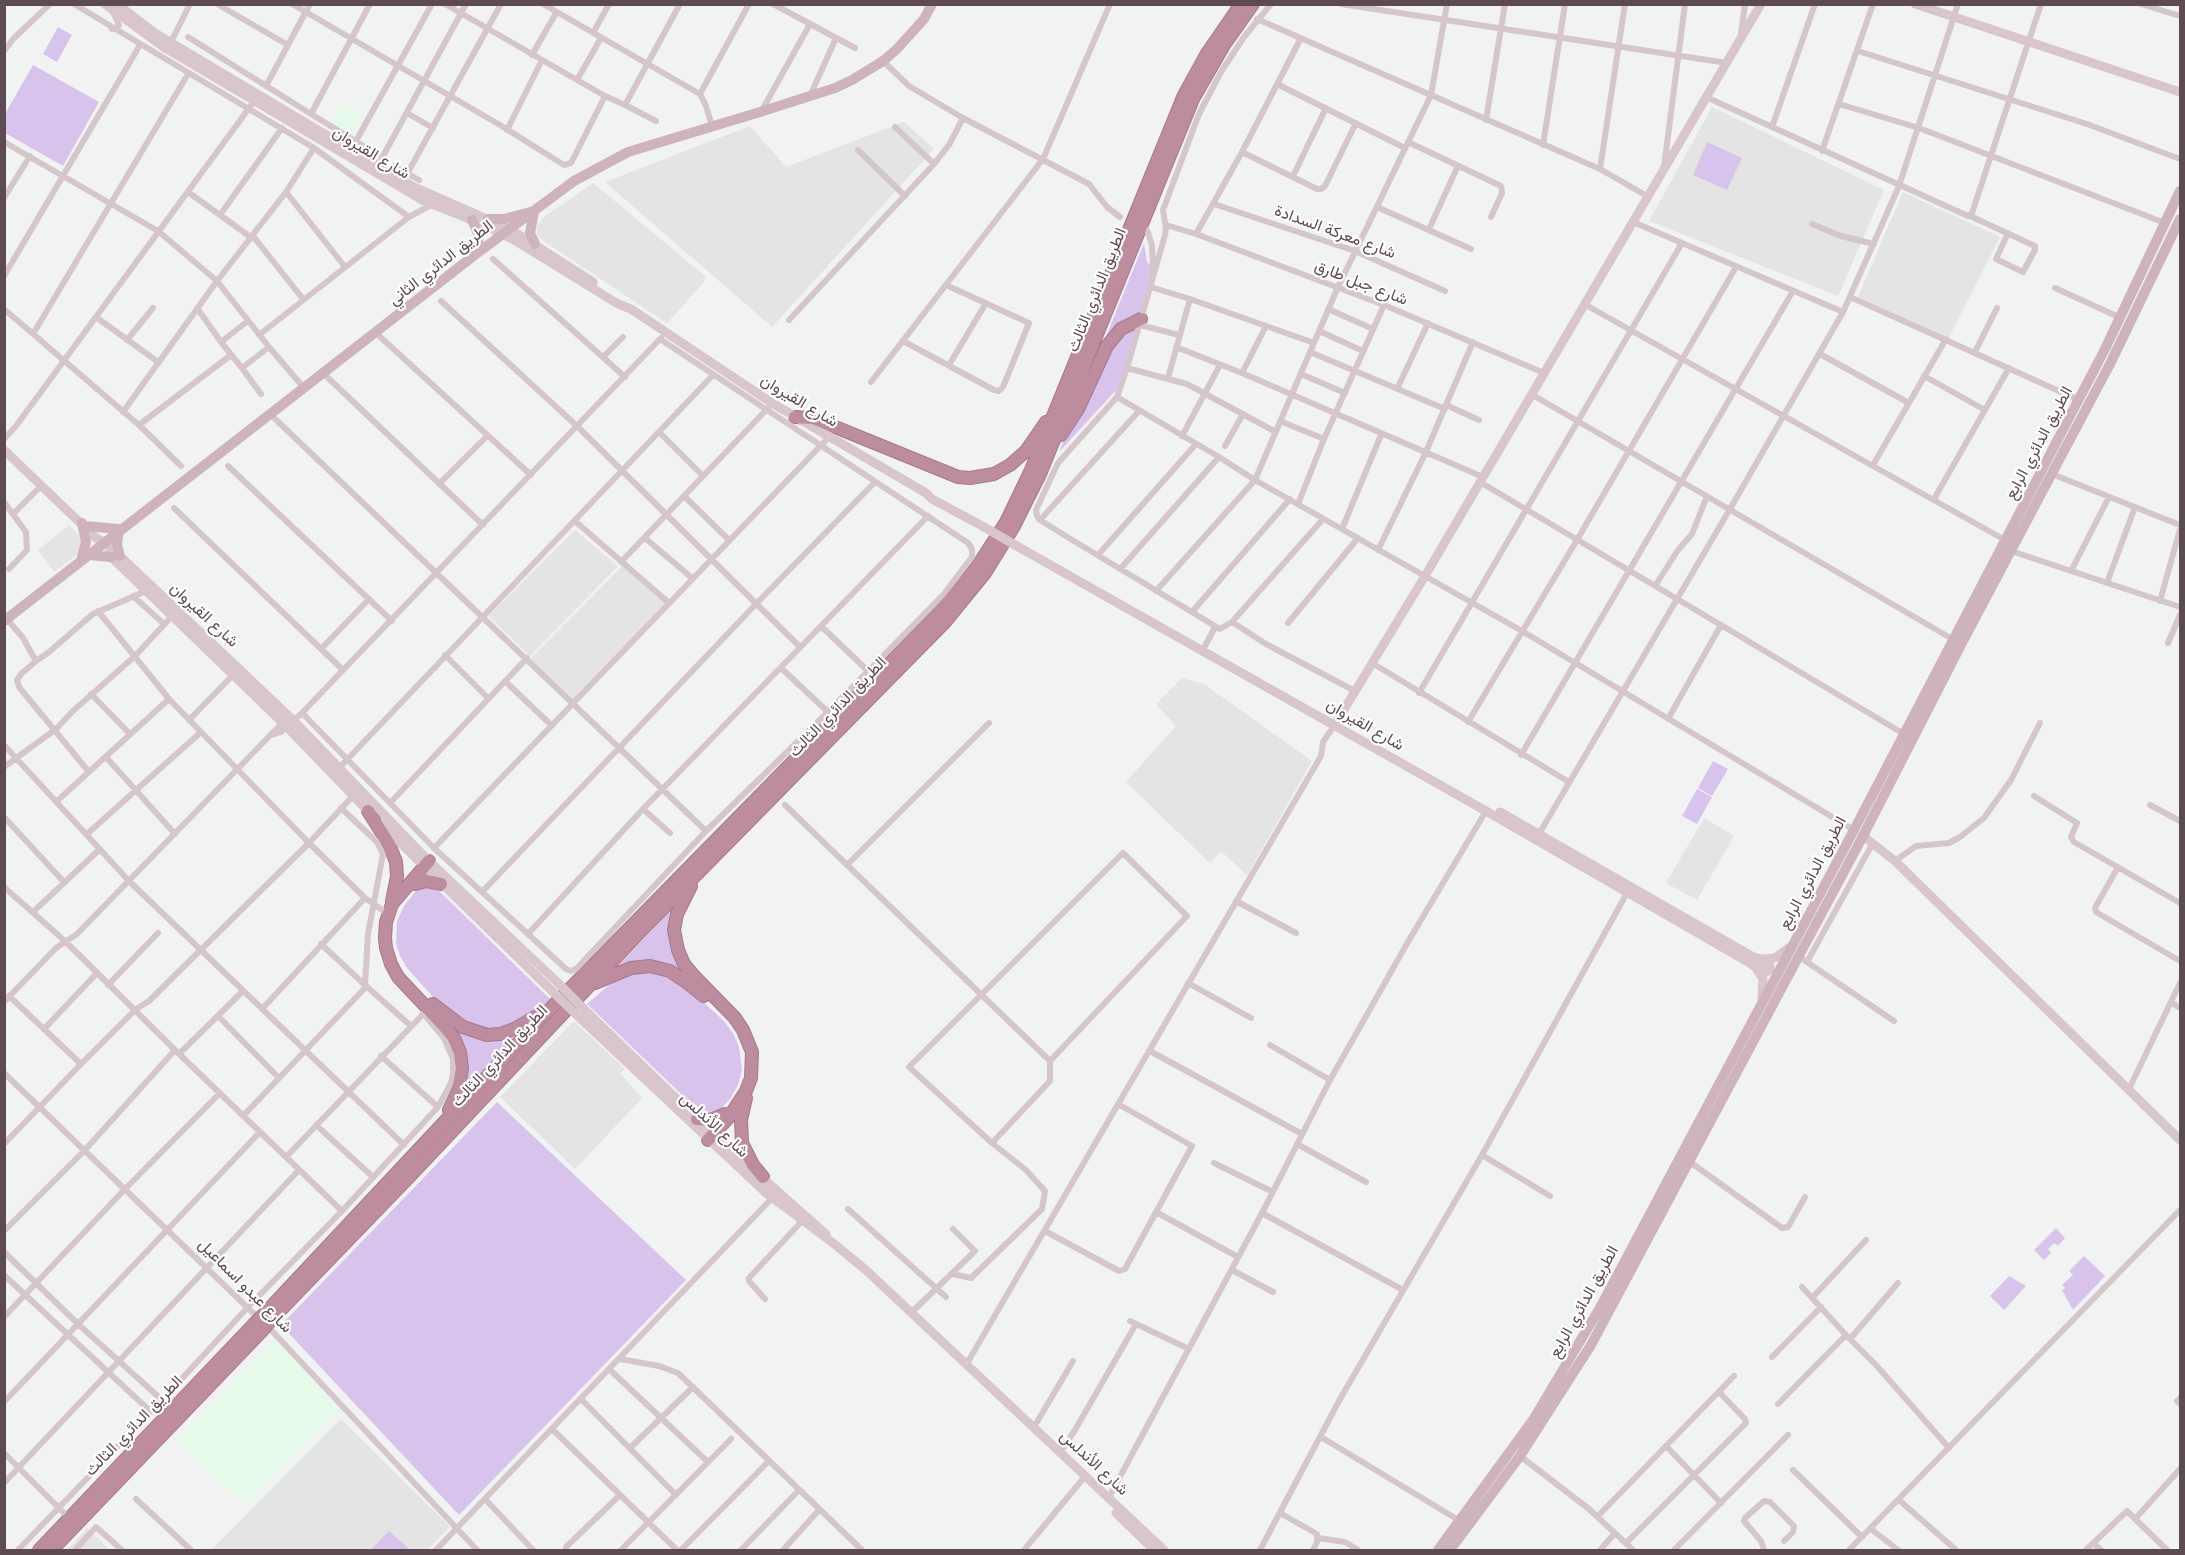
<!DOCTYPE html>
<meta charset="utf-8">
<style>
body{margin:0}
#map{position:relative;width:2185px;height:1555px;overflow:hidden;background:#f1f3f2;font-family:Montserrat,sans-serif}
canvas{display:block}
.frame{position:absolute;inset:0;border:6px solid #5e4a52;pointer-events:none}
</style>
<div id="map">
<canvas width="2185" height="1555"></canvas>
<div class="frame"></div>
</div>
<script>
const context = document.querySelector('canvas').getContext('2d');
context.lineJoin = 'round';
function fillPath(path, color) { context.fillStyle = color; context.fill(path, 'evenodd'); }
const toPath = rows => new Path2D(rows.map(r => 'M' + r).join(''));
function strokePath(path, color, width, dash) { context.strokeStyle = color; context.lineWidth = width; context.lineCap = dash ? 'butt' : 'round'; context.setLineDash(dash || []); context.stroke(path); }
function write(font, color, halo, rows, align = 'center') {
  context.font = font + ' Montserrat,Vazirmatn,sans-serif'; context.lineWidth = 4.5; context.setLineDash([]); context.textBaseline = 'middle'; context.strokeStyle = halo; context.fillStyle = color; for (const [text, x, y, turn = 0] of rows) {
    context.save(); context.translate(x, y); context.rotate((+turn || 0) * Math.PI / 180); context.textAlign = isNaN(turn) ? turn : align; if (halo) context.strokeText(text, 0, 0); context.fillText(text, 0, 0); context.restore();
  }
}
const education = toPath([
 [1712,107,1884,190,1838,296,1649,221],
 [904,122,934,149,772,327,605,182,750,126,786,167],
 [593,183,705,276,705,281,667,323,542,240,537,234,537,225,544,217],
 [1903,192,2000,237,1948,339,1858,297],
 [69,525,78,534,82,546,79,553,54,572,38,550],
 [575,530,618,566,530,656,488,616],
 [624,564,669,603,573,702,529,660],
 [1182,678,1204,684,1312,761,1247,875,1221,851,1210,863,1126,782,1176,726,1156,704],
 [1704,818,1734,836,1697,900,1666,883],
 [574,1021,625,1069,620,1073,642,1098,575,1169,500,1097],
 [341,1419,450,1527,427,1550,211,1550],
 [87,1528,110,1550,67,1550]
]);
const medical = toPath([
 [344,104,363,115,350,137,331,126],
 [274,1340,340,1410,246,1505,178,1441]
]);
const green = toPath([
 [58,27,72,35,57,62,43,54],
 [33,65,99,102,63,166,5,133,5,114],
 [1707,142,1742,158,1727,190,1693,175],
 [1144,243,1147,262,1153,268,1119,387,1059,452],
 [1713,761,1728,769,1712,796,1698,788],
 [1697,789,1712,797,1697,824,1682,816],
 [433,885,551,1000,532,1015,499,1029,488,1030,463,1022,434,998,407,968,400,956,396,944,397,921,404,906,419,887],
 [678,903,673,923,691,979,672,967,614,970],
 [638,970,665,974,690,990,724,1021,734,1035,739,1047,742,1070,738,1085,730,1099,717,1113,706,1115,701,1113,587,1004,617,978],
 [451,1025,469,1033,525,1030,459,1097,465,1079],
 [497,1102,686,1280,459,1515,281,1325],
 [2056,1228,2065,1238,2058,1246,2054,1243,2048,1249,2051,1253,2044,1260,2034,1250],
 [2084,1256,2105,1276,2073,1310,2062,1290,2065,1288,2062,1285,2073,1275,2069,1271],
 [2009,1276,2026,1286,2004,1310,1990,1296],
 [389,1531,408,1548,405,1550,371,1550]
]);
const street = toPath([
 [74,4,314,148,409,217],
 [217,4,288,45],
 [292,4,500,125,564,165,571,163,605,96],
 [445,4,605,96,625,105,680,4],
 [543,4,700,94,706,106,712,126],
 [773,4,855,48],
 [1271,4,1244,37,1221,72,1199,114,1163,210,1166,229,1165,235,1127,368,1117,397,1058,463,1036,510,1037,516,1040,520,1069,538,1220,629,1232,622,1323,519],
 [1341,4,1727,63],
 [2141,4,2180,16],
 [1257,19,1600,169,1647,196],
 [112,29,117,28,119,25,113,12],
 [593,33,609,4],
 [1741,34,1745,4],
 [188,37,311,114,370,4],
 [171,42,190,4],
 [4,51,14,38,50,4],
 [1858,51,2087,124,2180,159],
 [532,55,556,13],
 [883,61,909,86,963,118,1089,184,1107,207,1120,217],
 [577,80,601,38],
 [1277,84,1405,148],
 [266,86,310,4],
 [700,94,749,4],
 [810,96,836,38],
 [1706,97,1968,216,1972,213,2041,4],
 [1839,104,1919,128,2165,223],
 [625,105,656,121],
 [761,112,810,24],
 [407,113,433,128],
 [311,114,375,153],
 [1486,120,1505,4],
 [895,127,934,164],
 [1772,127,1815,4],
 [507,130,542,60],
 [356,141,432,4],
 [4,142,158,231,217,281,269,347,304,388],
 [1408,142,1501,186,1502,193,1491,217],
 [1543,145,1565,4],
 [858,150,905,196],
 [1822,151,1873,4],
 [1242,152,1317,189,1321,189,1325,186,1356,123],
 [394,166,419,180],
 [377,167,466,4],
 [1664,167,1685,4],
 [1600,169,1625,4],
 [407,174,501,4],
 [1293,176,1326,108],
 [188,192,252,238],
 [286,192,345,267],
 [4,198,30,156],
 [1214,204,1355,251,1445,291],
 [1377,207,1471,249],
 [220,215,282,128],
 [1970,216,2035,246,2035,250,2023,272,1996,259,2008,233],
 [1633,222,1843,312],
 [1812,224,1841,236,1874,244],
 [1166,225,1196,234,1384,305,1544,373],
 [1429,229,1458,166],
 [1147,230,1152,245,1153,274],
 [1196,234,1242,152,1301,38],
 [253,236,303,299],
 [493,259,625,377],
 [4,276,140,45],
 [1151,287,1190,299],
 [2055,288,2121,318],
 [1850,297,2079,400],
 [441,301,577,426,800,647],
 [1584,304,2005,540],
 [197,308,221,342],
 [4,309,139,425,181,466],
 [1328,309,1373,329],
 [96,317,158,362],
 [789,320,934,164,949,145,963,118],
 [248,321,221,342,242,368,269,347],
 [1140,325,1179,335],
 [1319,331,1363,351],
 [376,333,531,475],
 [33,334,188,74],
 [259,335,409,217,431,205],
 [127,340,153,308],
 [903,341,994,390,999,391,1003,387,1029,323,946,285],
 [1176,347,1242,373,1483,477],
 [1310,352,1445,409],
 [1975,352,1997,308],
 [1820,354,1909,403],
 [603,357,623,337],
 [949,365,986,303],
 [242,368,261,394],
 [1127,368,1187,384,1276,432],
 [1242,373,1266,326],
 [324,374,483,525],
 [1301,374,1345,393],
 [1924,376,1985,410],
 [1168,378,1190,299,1314,343],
 [871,382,1043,159,1110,4],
 [1397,389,1428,323],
 [1531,394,1954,640],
 [1117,397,1219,457,1255,480,1522,631,1854,830],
 [1446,405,1479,420],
 [123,412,217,281,286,192,314,148],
 [270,414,706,831],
 [1280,421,1324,439],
 [139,425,231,355],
 [660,433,703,476],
 [1182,436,1220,365],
 [4,439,16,426,255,100],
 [1225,446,1243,414],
 [1873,465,1946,339],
 [228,466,392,621],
 [2052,474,2180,525],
 [1480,482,1721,625,1668,719],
 [439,484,487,436],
 [684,496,729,540],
 [1934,499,2009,368],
 [4,502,26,532,27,550,9,569],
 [1298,504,1324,439,1384,305],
 [174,508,343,670],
 [14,513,42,485],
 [1040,520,1139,411],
 [575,521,669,603],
 [1342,529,1381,435],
 [645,538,692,578],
 [1378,550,1425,454,1473,342],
 [2011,551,2180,607],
 [1098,555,1196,444],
 [621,562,768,408],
 [1121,568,1219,457],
 [2071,571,2109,497],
 [2107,583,2135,507],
 [1655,586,1678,550,1692,534,1707,496],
 [1156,591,1255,480,1338,287,1431,95,1447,4],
 [133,596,164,624],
 [2160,601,2180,529],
 [98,611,169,699,309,843,365,898,388,914],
 [1192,612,1290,499],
 [7,619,23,638,36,661],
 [1232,622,1266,644,1355,691],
 [1288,623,1358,538],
 [1721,625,1904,734],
 [821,626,868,671],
 [2168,643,2180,615],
 [1205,646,1215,627],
 [322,648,369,599],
 [445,655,488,698],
 [1372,663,1569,782],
 [781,668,828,712],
 [505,681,551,725],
 [1419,693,1682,243],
 [91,694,130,734],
 [302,713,434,848,829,437],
 [189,720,233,675],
 [1468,722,1577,540,1736,267],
 [272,735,281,732,302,713,661,338],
 [4,745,129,881,404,1145],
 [1521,755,1793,291],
 [106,757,175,834],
 [4,767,56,729,73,711,135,656,172,616],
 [340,767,713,375],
 [89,772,19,687,17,680,21,674,36,661,49,652,93,614,146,591],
 [2034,796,2077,823,2071,837,2074,842,2180,903],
 [57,801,169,699],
 [390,803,527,658],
 [785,805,1050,1061],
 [2150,805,2180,821],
 [341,808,377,842,383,854,368,934,365,985,411,1026],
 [643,809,670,833],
 [4,817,64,882],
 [87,834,201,732],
 [1539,834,1730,509,1843,312,1899,186,1958,4],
 [434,848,482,892,756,604,875,482],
 [1895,861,1916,846,1949,843,1960,837,1984,818,2011,780,2040,723],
 [848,864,989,723],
 [2118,867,2095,908,2096,912,2180,961],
 [4,887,66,942,175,1050,342,1211],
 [482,892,528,934,643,809,928,516],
 [1236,901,1296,933],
 [33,912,100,849],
 [528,934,566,969,571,971,576,969,706,831,828,712,944,594,972,557,972,549,968,543,660,339],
 [1798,956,1894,1021],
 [1807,962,1873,843],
 [1188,983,1251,1018],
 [108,985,158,933],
 [9,996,81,1064],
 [4,1002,56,948,77,934,289,716],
 [2172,1003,2180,1008],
 [262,1009,365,898],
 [423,1013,444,1038,453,1059,453,1073,451,1083,438,1107],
 [218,1016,279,1078],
 [44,1029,97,973],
 [1270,1045,1330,1080],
 [1150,1051,1302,1134],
 [179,1054,243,991],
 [4,1073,273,1332,477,1550],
 [2129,1089,2180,983],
 [243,1116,364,989,365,985,321,944],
 [316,1125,373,1177],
 [4,1144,81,1064,135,1010,149,1001,309,843,353,796],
 [1297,1144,1366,1182],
 [1482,1155,1550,1196],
 [286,1157,428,1009],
 [1690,1162,1782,1228,1788,1227,1805,1197],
 [1214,1163,1273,1192],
 [848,1209,946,1297],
 [1156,1212,1238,1257],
 [1262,1213,1403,1290],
 [4,1231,85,1150,175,1050],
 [1045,1231,1119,1271,1125,1269,1192,1146,1118,1104],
 [4,1252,78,1324,162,1400],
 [1232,1270,1273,1292],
 [952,1274,971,1278,1042,1209,1045,1191,1026,1170,992,1143,909,1067,1123,853,1187,916,1050,1061,1050,1081,992,1143],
 [4,1275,151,1412],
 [1802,1287,1846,1335,1876,1365,1949,1448],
 [1812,1298,1866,1240],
 [765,1299,749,1281,749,1278,802,1221],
 [912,1312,975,1251,953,1229],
 [4,1317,125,1189,220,1093],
 [1130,1321,1189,1349],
 [1850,1339,1898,1283],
 [1772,1357,1821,1307],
 [620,1359,659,1366,678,1373,862,1550],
 [966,1365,1321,756,1323,742,1334,726],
 [609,1369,708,1462],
 [2180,1398,2177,1401,2180,1404],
 [581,1399,676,1495],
 [4,1402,260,1132],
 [1778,1404,1846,1335],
 [1034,1427,1073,1361],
 [552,1429,677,1550],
 [1321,1437,1460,1521],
 [1666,1446,1721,1503],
 [630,1448,693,1387],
 [1061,1451,1075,1430,1136,1324],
 [4,1453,69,1518],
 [1520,1456,1589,1509,1633,1550],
 [1793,1470,1862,1537],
 [4,1483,299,1170],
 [1109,1497,1262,1213,1330,1080,1409,940,1486,811],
 [136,1499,191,1550],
 [485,1499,533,1550],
 [1899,1500,1956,1550],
 [1280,1513,1317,1534,1317,1542,1313,1550],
 [1598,1516,1734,1376],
 [2135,1519,2180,1469],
 [1871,1529,1898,1550],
 [1318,1538,1345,1542,1358,1550],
 [1626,1543,1746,1423,1745,1419,1719,1392],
 [2093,1543,2101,1550],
 [18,1550,151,1412,248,1307,342,1211,438,1107,381,1056],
 [75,1550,96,1527,122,1550],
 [436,1550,775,1195],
 [566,1550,566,1547,620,1495],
 [621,1550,731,1439],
 [681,1550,769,1461],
 [741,1550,799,1490],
 [783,1550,819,1510],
 [1024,1550,1082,1480],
 [1260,1550,1340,1399,1482,1155,1628,891],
 [1600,1550,1615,1533],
 [1674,1550,1788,1435],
 [1764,1550,1761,1541,1744,1521,1745,1518,1764,1501,1770,1502,1794,1526,1793,1532,1784,1541],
 [1849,1550,2180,1210],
 [2086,1550,2127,1511,2167,1550]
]);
const secondary = toPath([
 [105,4,165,48,422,200,472,220,514,240,618,304,631,309,772,403,926,493,932,499,984,527],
 [117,4,155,33,412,186,510,229,593,282],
 [1915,4,2180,92],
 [4,450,96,538,104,542,120,556,294,721,427,859,557,982],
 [1022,549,1486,811,1750,963,1756,968,1763,979,1762,1000],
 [108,554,287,727,371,814],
 [1334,726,1425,576,1761,4],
 [1500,812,1755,958,1763,959,1775,958,1791,946],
 [381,824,550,989],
 [1863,836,1895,861,2180,1140],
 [1757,967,1766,972,1770,970,1770,966,1760,960],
 [589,1014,714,1135,826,1234],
 [582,1020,766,1193,833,1243,867,1271,1164,1550],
 [1116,1513,1154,1550]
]);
const primary = toPath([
 [488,219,504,219,534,211,530,233,535,244],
 [472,220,479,236,476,254],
 [84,526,119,529,117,545,120,556],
 [89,555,111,557],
 [81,561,86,542,82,523],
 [4,621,476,254,574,181,628,152,760,112,835,88,852,80,883,61,896,50,924,19,932,4],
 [1438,1550,1533,1420,1601,1306,1854,830,2105,349,2180,191],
 [1450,1550,1520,1456,1591,1345,1863,836,1964,639,2110,364,2180,219]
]);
const highway = toPath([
 [795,417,813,418,958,477,970,478,994,474,1010,465,1026,451,1046,422],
 [1061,435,1078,409,1107,346,1121,329,1141,319],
 [368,811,389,844,396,862,397,876,392,901],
 [429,861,392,904,386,922,385,938,386,948,391,964,398,977,444,1026,454,1038,460,1052,462,1068,460,1081,457,1093,449,1110],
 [415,884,426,881,441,884],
 [691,886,677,914,674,930,678,950,684,964,695,977,735,1018,743,1030,752,1052,751,1078,746,1091,729,1117,708,1140],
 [595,983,631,968,650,966,670,971,689,984,704,996],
 [433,1004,463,1027,487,1035,500,1034,514,1029,537,1016],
 [746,1098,741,1120,742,1143,753,1165,763,1177],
 [697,1119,711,1120,725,1114],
 [268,1310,553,1006,937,615,977,567,1006,522,1031,470,1184,95,1206,55,1241,4],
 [275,1316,412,1174,639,933,945,622,985,573,1014,526,1040,474,1193,99,1224,45,1253,4],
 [39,1550,253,1325],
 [52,1550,261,1332]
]);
const secondaryBridge = toPath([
 [984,527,1022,549],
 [557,982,589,1014],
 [550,989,582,1020]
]);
const highwayBridge = toPath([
 [253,1325,268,1310],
 [261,1332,275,1316]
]);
const streetNames = [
 ["شارع القيروان",371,153,31],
 ["شارع معركة السدادة",1335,232,20],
 ["الطريق الدائري الثاني",441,263,-38],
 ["شارع جبل طارق",1361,283,21],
 ["الطريق الدائري الثالث",1097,290,-68],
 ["شارع القيروان",799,401,31],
 ["الطريق الدائري الرابع",2039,443,-62],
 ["شارع القيروان",204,615,43],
 ["الطريق الدائري الثالث",838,707,-46],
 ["شارع القيروان",1365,725,30],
 ["الطريق الدائري الرابع",1813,873,-62],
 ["الطريق الدائري الثالث",500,1056,-47],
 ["شارع الأندلس",714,1125,43],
 ["شارع عبدو اسماعيل",245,1286,45],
 ["الطريق الدائري الرابع",1584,1302,-61],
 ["الطريق الدائري الثالث",134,1426,-46],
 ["شارع الأندلس",1094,1463,43]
];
fillPath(education, '#e3e4e3');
fillPath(medical, '#e5fae9');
fillPath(green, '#d8c3ed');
strokePath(highway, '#a8778a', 14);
strokePath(street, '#d5c6cc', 6);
strokePath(secondary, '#d8c5cd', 9);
strokePath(primary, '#ceb3be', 10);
strokePath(highway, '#bd8c9f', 12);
strokePath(highwayBridge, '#a8778a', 14, []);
strokePath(secondaryBridge, '#d8c5cd', 9);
strokePath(highwayBridge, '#bd8c9f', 12);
write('16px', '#5e4a52', '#fff', streetNames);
</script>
